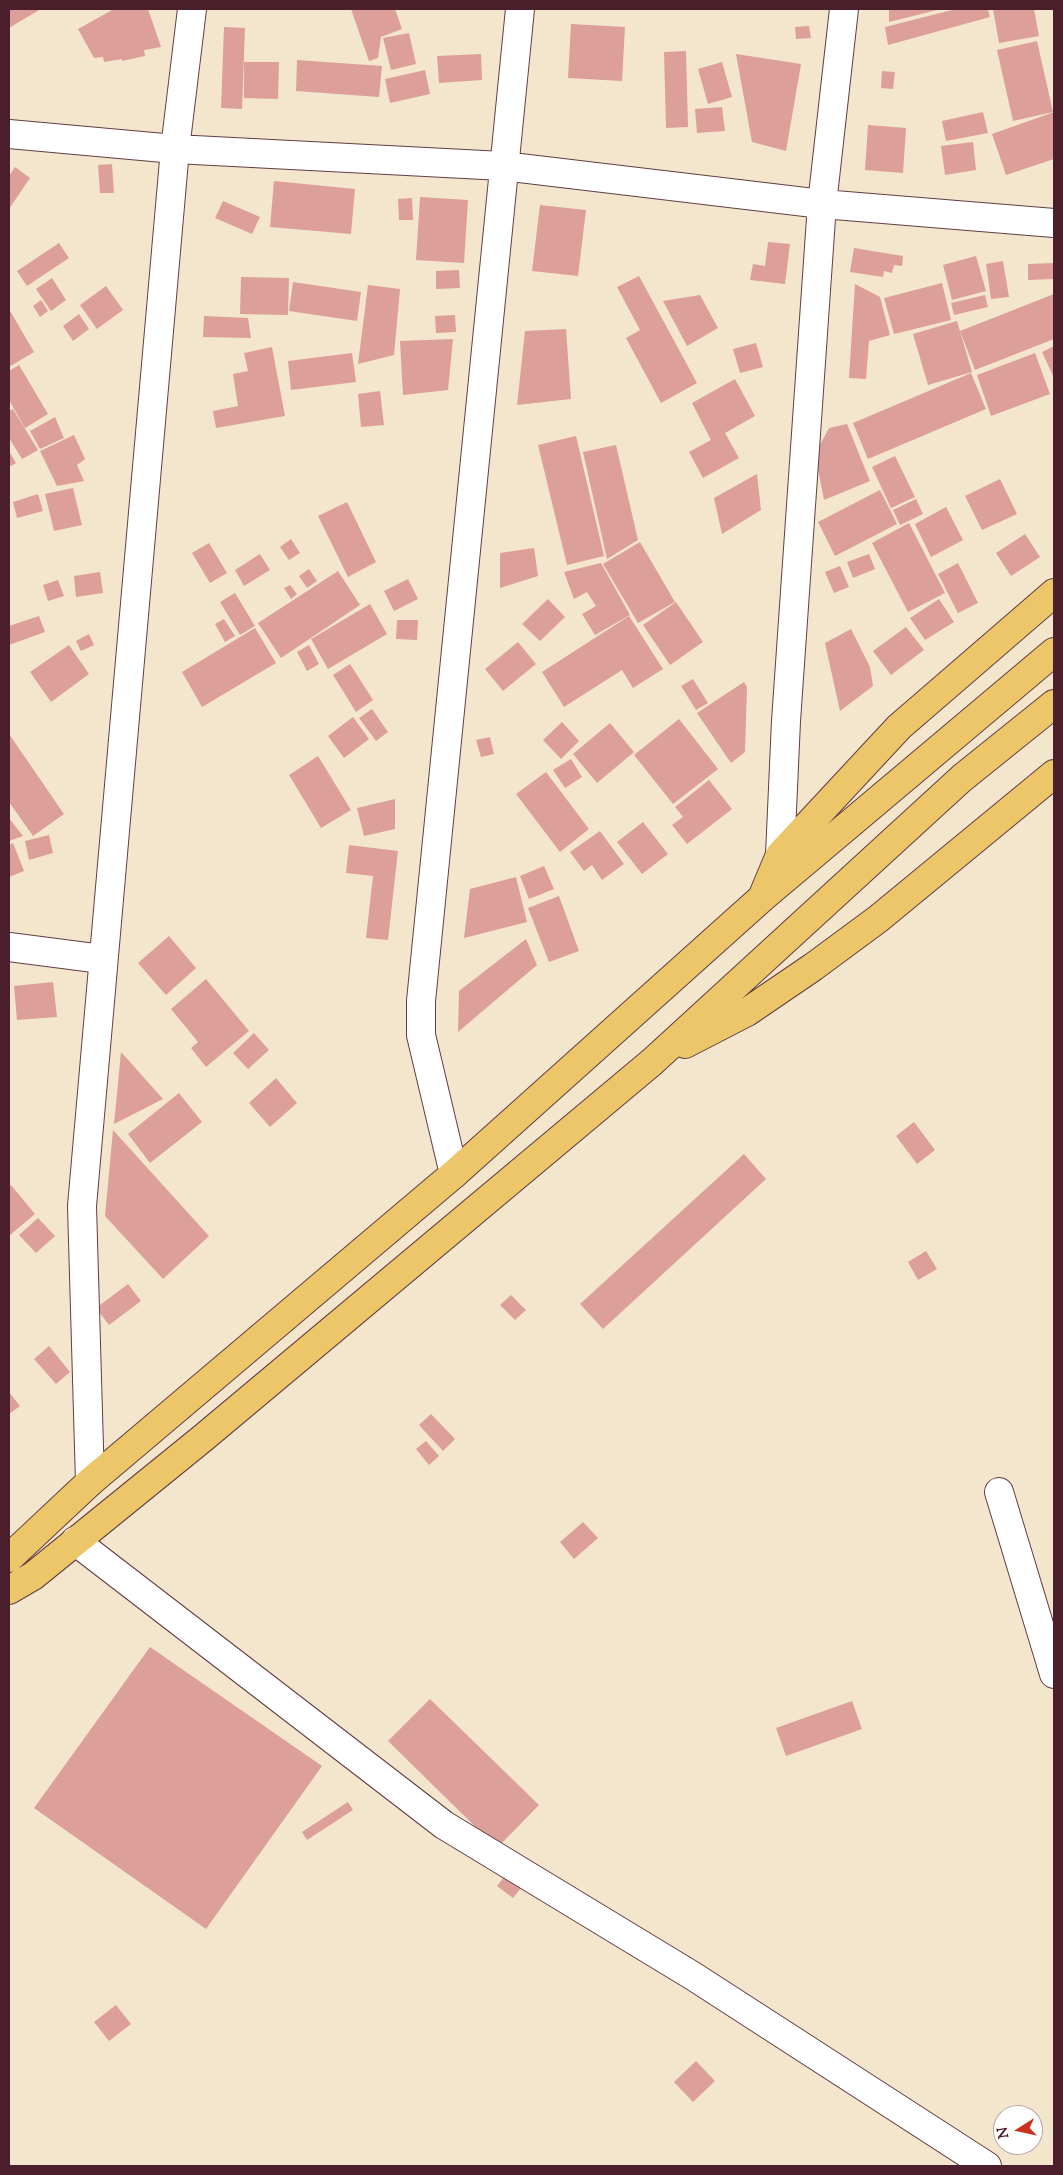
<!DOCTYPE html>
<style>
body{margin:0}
#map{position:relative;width:1063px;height:2175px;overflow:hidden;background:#f3e6cd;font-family:"Sorts Mill Goudy",serif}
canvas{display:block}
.frame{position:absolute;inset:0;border:10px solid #4a1f2b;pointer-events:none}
.north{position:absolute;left:993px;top:2105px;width:50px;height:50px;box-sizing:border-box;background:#fff;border:1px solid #b7a5aa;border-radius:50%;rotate:260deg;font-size:14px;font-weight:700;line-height:20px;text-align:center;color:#4a1f2b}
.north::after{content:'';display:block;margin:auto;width:18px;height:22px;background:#c8321e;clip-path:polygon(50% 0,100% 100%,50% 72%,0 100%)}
</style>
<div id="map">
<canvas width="1063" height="2175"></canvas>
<div class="frame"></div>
<div class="north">N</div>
</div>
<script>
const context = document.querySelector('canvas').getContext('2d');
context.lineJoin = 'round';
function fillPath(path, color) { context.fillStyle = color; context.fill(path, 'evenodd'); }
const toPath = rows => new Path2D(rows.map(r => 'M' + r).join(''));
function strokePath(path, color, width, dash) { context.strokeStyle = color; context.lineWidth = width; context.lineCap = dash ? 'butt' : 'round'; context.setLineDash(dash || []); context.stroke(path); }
const building = toPath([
 [9,9,39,9,39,10,9,28],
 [114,9,148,9,161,47,144,50,145,56,122,61,122,59,104,62,103,57,94,58,78,29],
 [351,9,395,9,402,29,381,37,378,58,369,61],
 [889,9,941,9,889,22],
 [956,9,988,9,990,17,888,45,885,27],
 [993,9,1034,9,1039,36,999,43],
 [571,24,625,27,622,81,568,78],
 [809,26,811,38,796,39,795,27],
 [224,27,245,28,242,109,221,108],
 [409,33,416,64,391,70,383,38],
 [1037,41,1053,112,1013,121,997,50],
 [686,51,688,127,666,128,664,52],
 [481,54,482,80,439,83,437,56],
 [736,54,801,64,786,151,752,142],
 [297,60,382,66,379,97,296,91],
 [244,62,279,62,278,99,244,98],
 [722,62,732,97,708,104,698,69],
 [425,70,430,94,390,103,385,79],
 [882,71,895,72,893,89,881,88],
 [722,107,725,131,697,133,695,109],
 [983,112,988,133,946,141,942,121],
 [1054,112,1054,159,1006,175,992,134],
 [868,125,906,128,903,173,865,170],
 [973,142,976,170,945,175,941,146],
 [112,164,114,193,100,193,98,165],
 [15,167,30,178,9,209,9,176],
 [274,181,355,189,351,234,270,227],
 [420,197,468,200,464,263,416,260],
 [412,198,413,220,399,220,398,199],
 [223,201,260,217,252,234,215,218],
 [540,205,586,210,578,276,532,271],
 [768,242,790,244,785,284,750,280,753,264,765,266],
 [59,243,69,258,27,286,17,271],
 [854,248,903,256,902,266,894,265,892,273,884,271,883,277,850,272],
 [976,256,986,291,952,300,943,265],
 [1003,261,1009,297,991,299,986,264],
 [1054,263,1054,279,1028,280,1028,264],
 [459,270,460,288,436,289,436,271],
 [639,276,697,383,661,403,626,338,640,330,617,287],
 [241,277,289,278,288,315,240,314],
 [52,278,66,300,51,311,36,289],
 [293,282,361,292,357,321,289,311],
 [942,283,951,320,894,334,884,298],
 [855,284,880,297,890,335,869,341,866,379,849,378],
 [368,285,400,289,394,355,358,364],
 [106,286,123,310,97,329,80,305],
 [1054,294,1054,339,975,370,960,331],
 [700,295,718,328,687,346,663,301],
 [985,295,988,307,954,315,951,303],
 [41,300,48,311,40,317,33,306],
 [9,309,34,352,9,367],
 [79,314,89,329,73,341,63,326],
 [455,315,456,332,436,333,435,316],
 [204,316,248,318,251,338,203,337],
 [957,321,972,372,928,385,913,334],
 [566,329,571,399,517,405,525,331],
 [453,339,448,390,403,395,400,341],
 [756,343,763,367,740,373,733,349],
 [1054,346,1054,378,1042,352],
 [272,347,285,416,216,428,213,411,238,406,233,374,248,371,244,353],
 [352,353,356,382,291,390,288,361],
 [1035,353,1050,394,991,416,977,375],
 [19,365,48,414,25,428,9,400,9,371],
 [971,373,986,409,868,459,853,423],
 [735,379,755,416,725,433,739,458,703,478,689,452,711,440,692,403],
 [380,391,384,425,361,427,358,394],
 [13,409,38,450,22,459,9,438,9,411],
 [55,417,64,438,40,449,30,431],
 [847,424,870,481,824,500,815,454,829,428],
 [74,435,85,459,77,465,84,481,57,486,40,451],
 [576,436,604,556,567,565,538,445],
 [616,445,638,540,607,559,583,452],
 [9,451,16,463,9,467],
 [895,456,915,497,891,508,872,467],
 [757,474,761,510,722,534,714,498],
 [1000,479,1017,514,982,530,965,496],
 [73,488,82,525,54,531,45,494],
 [880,490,897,524,835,556,818,522],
 [38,494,43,511,17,518,13,502],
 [916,499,923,514,900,525,893,510],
 [347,502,376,562,348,577,318,516],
 [946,507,963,540,931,557,915,524],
 [909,523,945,593,908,612,872,543],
 [1025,534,1040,557,1011,576,996,553],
 [291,539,300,553,289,560,280,547],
 [640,542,675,602,638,623,603,564],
 [209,543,227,573,210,583,192,553],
 [534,548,538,576,500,588,500,553],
 [260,554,270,570,244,586,235,570],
 [869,554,875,569,853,578,847,562],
 [601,563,630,615,595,635,582,614,596,606,587,592,574,599,564,572],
 [958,563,978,603,958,613,938,574],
 [840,566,849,587,834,593,825,572],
 [309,569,317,581,307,588,299,576],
 [338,571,360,605,281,658,258,623],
 [100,572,103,593,76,597,74,576],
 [408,579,418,599,394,611,384,591],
 [58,580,64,596,48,601,43,585],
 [290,585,297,594,291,599,284,588],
 [235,593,255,626,240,635,220,602],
 [548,599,565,617,540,641,522,624],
 [939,599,954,622,925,640,910,618],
 [676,602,703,642,670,665,643,625],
 [370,604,387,634,328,669,311,639],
 [39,616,45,632,9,645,9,626],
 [629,616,663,669,633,688,622,670,564,707,542,672],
 [224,619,235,636,225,642,215,624],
 [397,620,418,620,417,640,396,639],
 [906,627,924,650,891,675,873,651],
 [255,628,276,663,202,707,182,672],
 [851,629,870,667,873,686,840,711,825,643],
 [89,634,94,645,81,651,76,641],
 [518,642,536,664,503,691,485,669],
 [69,645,89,674,51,702,30,672],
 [309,645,319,664,307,671,297,652],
 [350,664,373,700,356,712,333,675],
 [693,679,708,703,696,710,681,686],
 [744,682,747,687,745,752,731,763,697,713],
 [372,709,388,732,376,741,359,718],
 [353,717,369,739,344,758,328,736],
 [679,719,718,769,673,804,634,755],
 [562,722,579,741,561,759,543,740],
 [610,723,634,752,597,783,573,754],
 [9,734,64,814,33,836,9,802],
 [490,737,494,754,481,757,476,740],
 [318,756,351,810,321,828,289,775],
 [571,759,582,777,565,788,553,770],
 [546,772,589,829,560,852,516,794],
 [709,780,732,809,687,844,672,825,683,817,675,807],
 [395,799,395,829,364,836,357,808],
 [9,818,23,836,9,841],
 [643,822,668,854,642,874,617,842],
 [600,831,624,864,602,880,592,865,584,871,570,852],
 [49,835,53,853,29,860,25,841],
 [13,843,24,871,9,877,9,845],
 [349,845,398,851,388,940,366,938,373,876,346,873],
 [544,866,554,889,529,899,520,876],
 [516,877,527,922,464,938,470,889],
 [559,896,579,951,549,962,528,908],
 [169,936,196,968,166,995,138,963],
 [526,939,537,965,458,1032,459,991],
 [206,979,249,1031,206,1067,191,1048,198,1042,171,1009],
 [53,982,57,1017,17,1020,14,986],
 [254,1033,269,1050,248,1069,233,1053],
 [121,1052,163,1099,114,1124],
 [276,1078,297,1103,270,1127,249,1103],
 [179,1093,202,1122,150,1163,128,1134],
 [914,1122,935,1150,917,1164,896,1136],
 [113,1130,209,1236,163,1279,105,1216],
 [744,1154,766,1179,603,1329,580,1304],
 [11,1185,35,1214,10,1235,9,1187],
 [38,1218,55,1236,36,1253,19,1235],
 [926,1251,937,1269,918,1280,908,1262],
 [128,1284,141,1301,109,1325,96,1308],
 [511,1295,526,1310,515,1320,500,1305],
 [49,1346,70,1372,56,1384,34,1359],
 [9,1392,20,1406,9,1414],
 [431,1414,455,1439,443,1451,419,1425],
 [426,1441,439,1456,429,1465,416,1449],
 [583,1522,598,1538,574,1559,560,1542],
 [150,1647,322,1766,206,1929,34,1808],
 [430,1699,539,1805,497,1848,388,1741],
 [852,1701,862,1729,786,1756,776,1728],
 [348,1802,353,1810,307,1840,302,1832],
 [508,1872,524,1884,513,1898,497,1886],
 [116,2005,131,2024,109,2041,94,2022],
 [696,2061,715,2081,693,2102,674,2082]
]);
const minor = toPath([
 [9,134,175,149,503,166,822,204,1054,223],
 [780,855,786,721,822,204,844,9],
 [9,947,102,959],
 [454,1174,421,1035,421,1001,520,9],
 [90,1482,82,1206,175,149,192,9],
 [999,1492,1054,1674],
 [75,1541,444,1825,693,1976,987,2166]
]);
const highway = toPath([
 [764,893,780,855,899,727,1054,593],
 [685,1044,747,1012,813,967,878,919,1054,774],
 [9,1558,90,1482,454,1174,763,897,1054,652],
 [9,1590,33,1576,203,1438,652,1062,962,778,1054,704]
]);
fillPath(building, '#dd9f9a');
strokePath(minor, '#633d43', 30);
strokePath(highway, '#633d43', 30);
strokePath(minor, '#fff', 28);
strokePath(highway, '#ecc669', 28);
</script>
